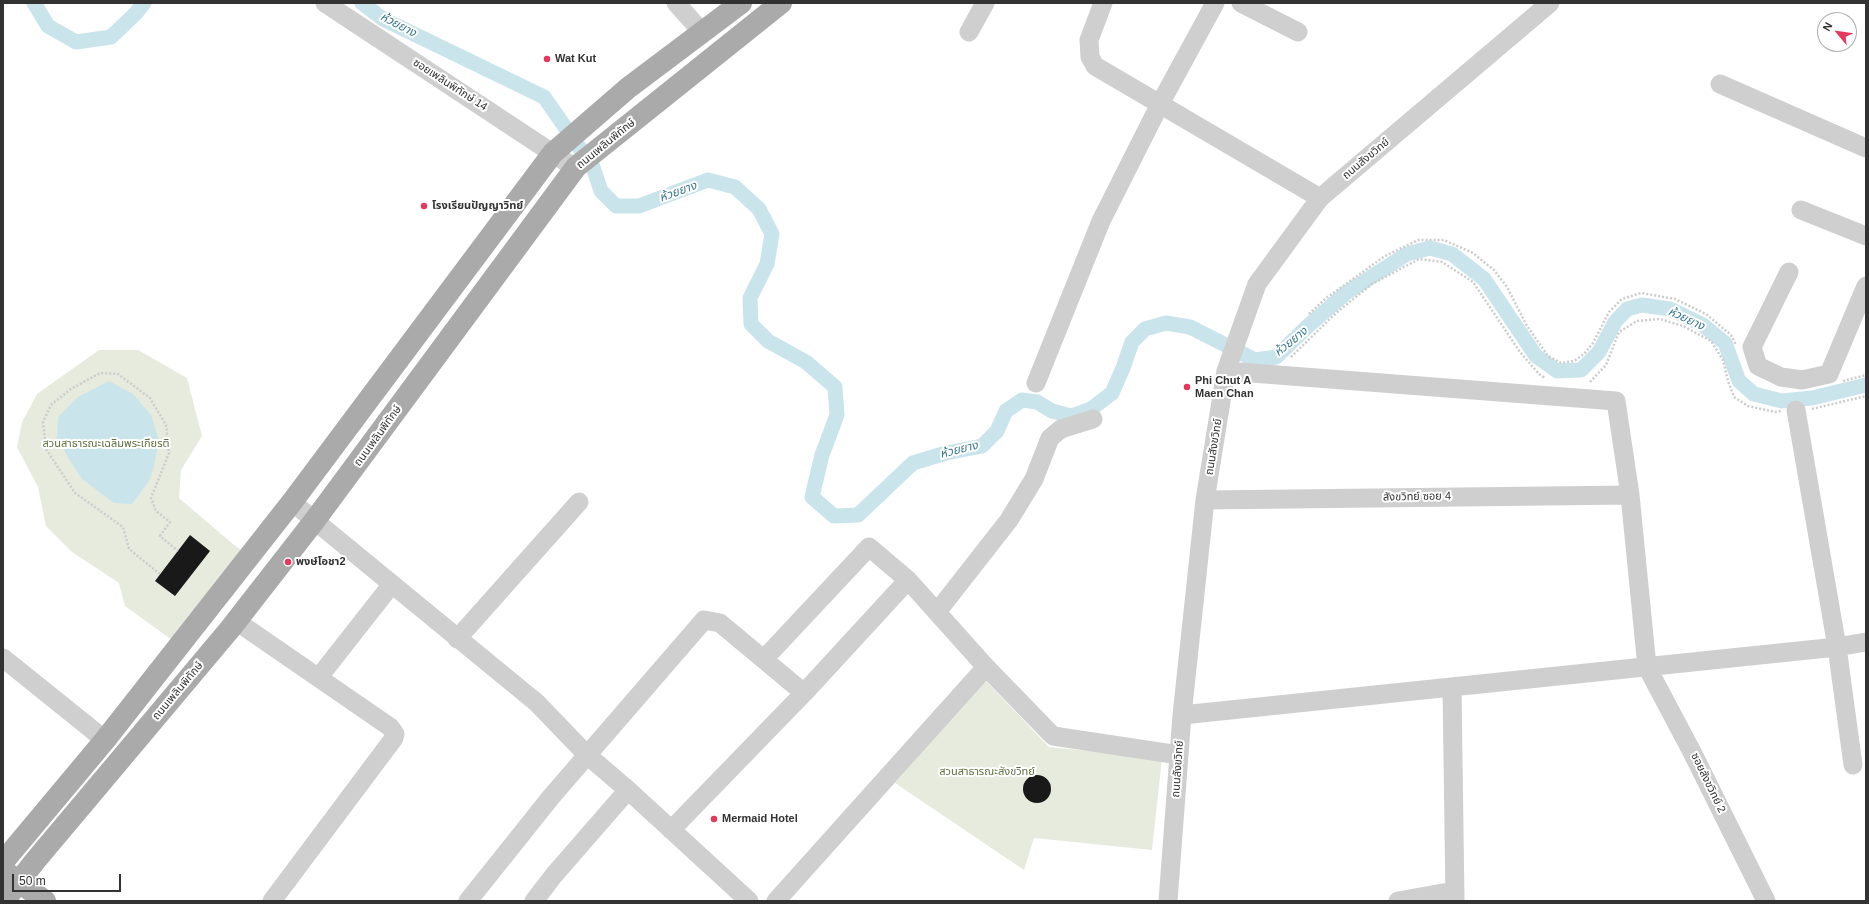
<!DOCTYPE html>
<meta charset="utf-8">
<style>
body{margin:0}
#map{position:relative;width:1869px;height:904px;overflow:hidden;background:#fff;font-family:Helvetica,sans-serif}
canvas{display:block}
.frame{position:absolute;inset:0;border:4px solid #323232;pointer-events:none}
.north{position:absolute;left:1817px;top:12px;width:40px;height:40px;box-sizing:border-box;background:#fff;border:1px solid #adadad;border-radius:50%;rotate:299deg;font-size:11px;font-weight:700;line-height:16px;text-align:center;color:#323232}
.north::after{content:'';display:block;margin:auto;width:14px;height:18px;background:#e6375c;clip-path:polygon(50% 0,100% 100%,50% 72%,0 100%)}
.scale{position:absolute;left:12px;top:874px;width:109px;height:18px;box-sizing:border-box;border:2px solid #323232;border-top:0;padding-left:5px;font-size:12px;line-height:14px;white-space:nowrap;color:#323232;-webkit-text-stroke:3px #fff;paint-order:stroke}
</style>
<div id="map">
<canvas width="1869" height="904"></canvas>
<div class="frame"></div>
<div class="north">N</div>
<div class="scale">50 m</div>
</div>
<script>
const context = document.querySelector('canvas').getContext('2d');
context.lineJoin = 'round';
function fillPath(path, color) { context.fillStyle = color; context.fill(path, 'evenodd'); }
const toPath = rows => new Path2D(rows.map(r => 'M' + r).join(''));
function strokePath(path, color, width, dash) { context.strokeStyle = color; context.lineWidth = width; context.lineCap = dash ? 'butt' : 'round'; context.setLineDash(dash || []); context.stroke(path); }
function write(font, color, halo, rows, align = 'center') {
  context.font = font + ' Helvetica,"Noto Sans Thai",sans-serif'; context.lineWidth = 4; context.setLineDash([]); context.textBaseline = 'middle'; context.strokeStyle = halo; context.fillStyle = color; for (const [text, x, y, turn = 0] of rows) {
    context.save(); context.translate(x, y); context.rotate((+turn || 0) * Math.PI / 180); context.textAlign = isNaN(turn) ? turn : align; if (halo) context.strokeText(text, 0, 0); context.fillText(text, 0, 0); context.restore();
  }
}
const green = toPath([
 [99,350,138,350,187,378,202,436,181,470,179,498,233,544,249,556,179,645,125,606,119,583,72,552,46,526,38,487,17,447,22,422,37,394],
 [985,680,1049,747,1162,758,1152,850,1034,838,1024,870,895,783]
]);
const water = toPath([
 [109,381,133,394,151,415,159,441,154,466,149,481,132,504,114,503,82,479,72,464,57,438,58,417,78,397]
]);
const canal = toPath([
 [34,3,48,26,76,42,111,37,136,13,144,3],
 [362,3,383,19,544,97,593,167,601,191,616,206,639,206,708,180,735,187,759,209,772,234,767,264,750,298,751,324,768,341,806,362,835,387,837,415,822,455,812,497,834,516,858,515,913,463,946,453,982,446,997,431,1006,411,1022,400,1037,402,1052,411,1071,416,1091,409,1112,393,1123,368,1132,342,1145,329,1166,323,1190,327,1255,360,1276,357,1308,326,1346,293,1407,254,1430,248,1452,254,1484,279,1536,356,1557,371,1581,370,1599,352,1615,322,1627,309,1642,305,1670,309,1703,325,1725,343,1739,381,1754,394,1782,401,1812,398,1866,385]
]);
const building = toPath([
 [190,535,210,551,175,596,155,581],
 '1023 789a14 14 0 1 1 28 0a14 14 0 1 1-28 0Z'
]);
const path = toPath([
 [1309,314,1325,299,1385,256,1418,240,1444,240,1473,253,1494,270,1507,287,1527,326,1548,356,1561,363,1574,361,1584,354,1593,343,1609,312,1622,299,1641,293,1675,299,1706,314,1731,335,1736,345],
 [1291,357,1336,313,1372,284,1419,259,1442,262,1473,282,1520,352,1539,374,1545,378],
 [1843,381,1866,375],
 [1590,382,1606,365,1619,332,1637,321,1660,319,1683,326,1711,341,1723,360,1728,381,1734,397,1748,406,1775,412,1781,411],
 [1812,409,1866,396],
 [160,574,129,549,123,527,75,493,46,449,43,422,51,405,71,389,100,373,118,374,150,398,166,425,169,453,151,498,156,511,170,522,160,536,178,551]
]);
const minor = toPath([
 [325,3,575,168],
 [676,3,702,32],
 [1103,3,1089,40,1090,57,1095,66,1320,198],
 [1241,3,1298,32],
 [969,32,985,3],
 [1720,84,1866,148],
 [1801,210,1866,236],
 [1789,272,1752,347,1758,366,1781,377,1802,380,1829,374,1866,286],
 [1226,371,1616,401,1630,495,1647,667,1692,752,1766,901],
 [1036,383,1101,221,1160,104,1215,3],
 [1796,410,1837,647,1853,765],
 [1205,500,1630,495],
 [292,502,537,703,587,755,628,790,749,901],
 [937,612,1009,520,1034,479,1050,438,1061,429,1093,419],
 [236,621,390,727,395,734,394,738,272,901],
 [457,639,579,502],
 [3,658,105,740],
 [764,659,869,547,908,580,986,667],
 [319,677,392,584],
 [1452,687,1455,901],
 [1182,715,1837,647,1866,642],
 [671,830,804,693,908,580],
 [468,901,551,797,704,620,720,623,804,693],
 [534,901,554,875,628,790],
 [776,901,986,667,1053,736,1179,755],
 [1168,901,1182,715,1205,500,1226,371,1257,284,1320,198,1550,3],
 [1398,901,1454,891]
]);
const major = toPath([
 [3,862,105,740,292,502,553,153,628,88,741,3],
 [7,873,45,901],
 [4,901,35,861,230,629,315,520,576,167,781,3]
]);
const markers = [
 [547,59,4,"#e6375c"],
 [424,206,4,"#e6375c"],
 [1187,387,4,"#e6375c"],
 [288,562,4,"#e6375c"],
 [714,819,4,"#e6375c"]
];
const poiNames = [
 ["Wat Kut",555,59],
 ["โรงเรียนปัญญาวิทย์",432,206],
 ["Phi Chut A",1195,381],
 ["Maen Chan",1195,394],
 ["พงษ์โอชา2",296,562],
 ["Mermaid Hotel",722,819]
];
const streetNames = [
 ["ซอยเพลินพิทักษ์ 14",450,85,33],
 ["ถนนเพลินพิทักษ์",606,144,-39],
 ["ถนนสังขวิทย์",1366,159,-40],
 ["ถนนเพลินพิทักษ์",378,436,-54],
 ["ถนนสังขวิทย์",1214,447,-81],
 ["สังขวิทย์ ซอย 4",1417,497,-1],
 ["ถนนเพลินพิทักษ์",178,691,-50],
 ["ถนนสังขวิทย์",1178,769,-86],
 ["ซอยสังขวิทย์ 2",1708,783,64]
];
const parkNames = [
 ["สวนสาธารณะเฉลิมพระเกียรติ",106,444],
 ["สวนสาธารณะสังขวิทย์",987,772]
];
const waterNames = [
 ["ห้วยยาง",398,25,28],
 ["ห้วยยาง",678,192,-20],
 ["ห้วยยาง",1686,319,25],
 ["ห้วยยาง",1291,342,-39],
 ["ห้วยยาง",959,450,-14]
];
fillPath(green, '#e7ebde');
fillPath(water, '#cae4ec');
strokePath(canal, '#cae4ec', 15);
fillPath(building, '#191919');
strokePath(path, '#ccc', 2.5, [2, 2]);
strokePath(minor, '#cfcfcf', 19);
strokePath(major, '#aaa', 22);
for (const [x, y, r, color] of markers) { const dot = new Path2D(); dot.arc(x, y, r, 0, 2 * Math.PI); context.fillStyle = color; context.fill(dot); strokePath(dot, '#fff', 1.5); }
write('bold 11px', '#323232', '#fff', poiNames, 'left');
write('11px', '#323232', '#fff', streetNames);
write('11px', '#5c6f3e', '#fff', parkNames);
write('italic 12px', '#3c7a8f', '#fff', waterNames);
</script>
